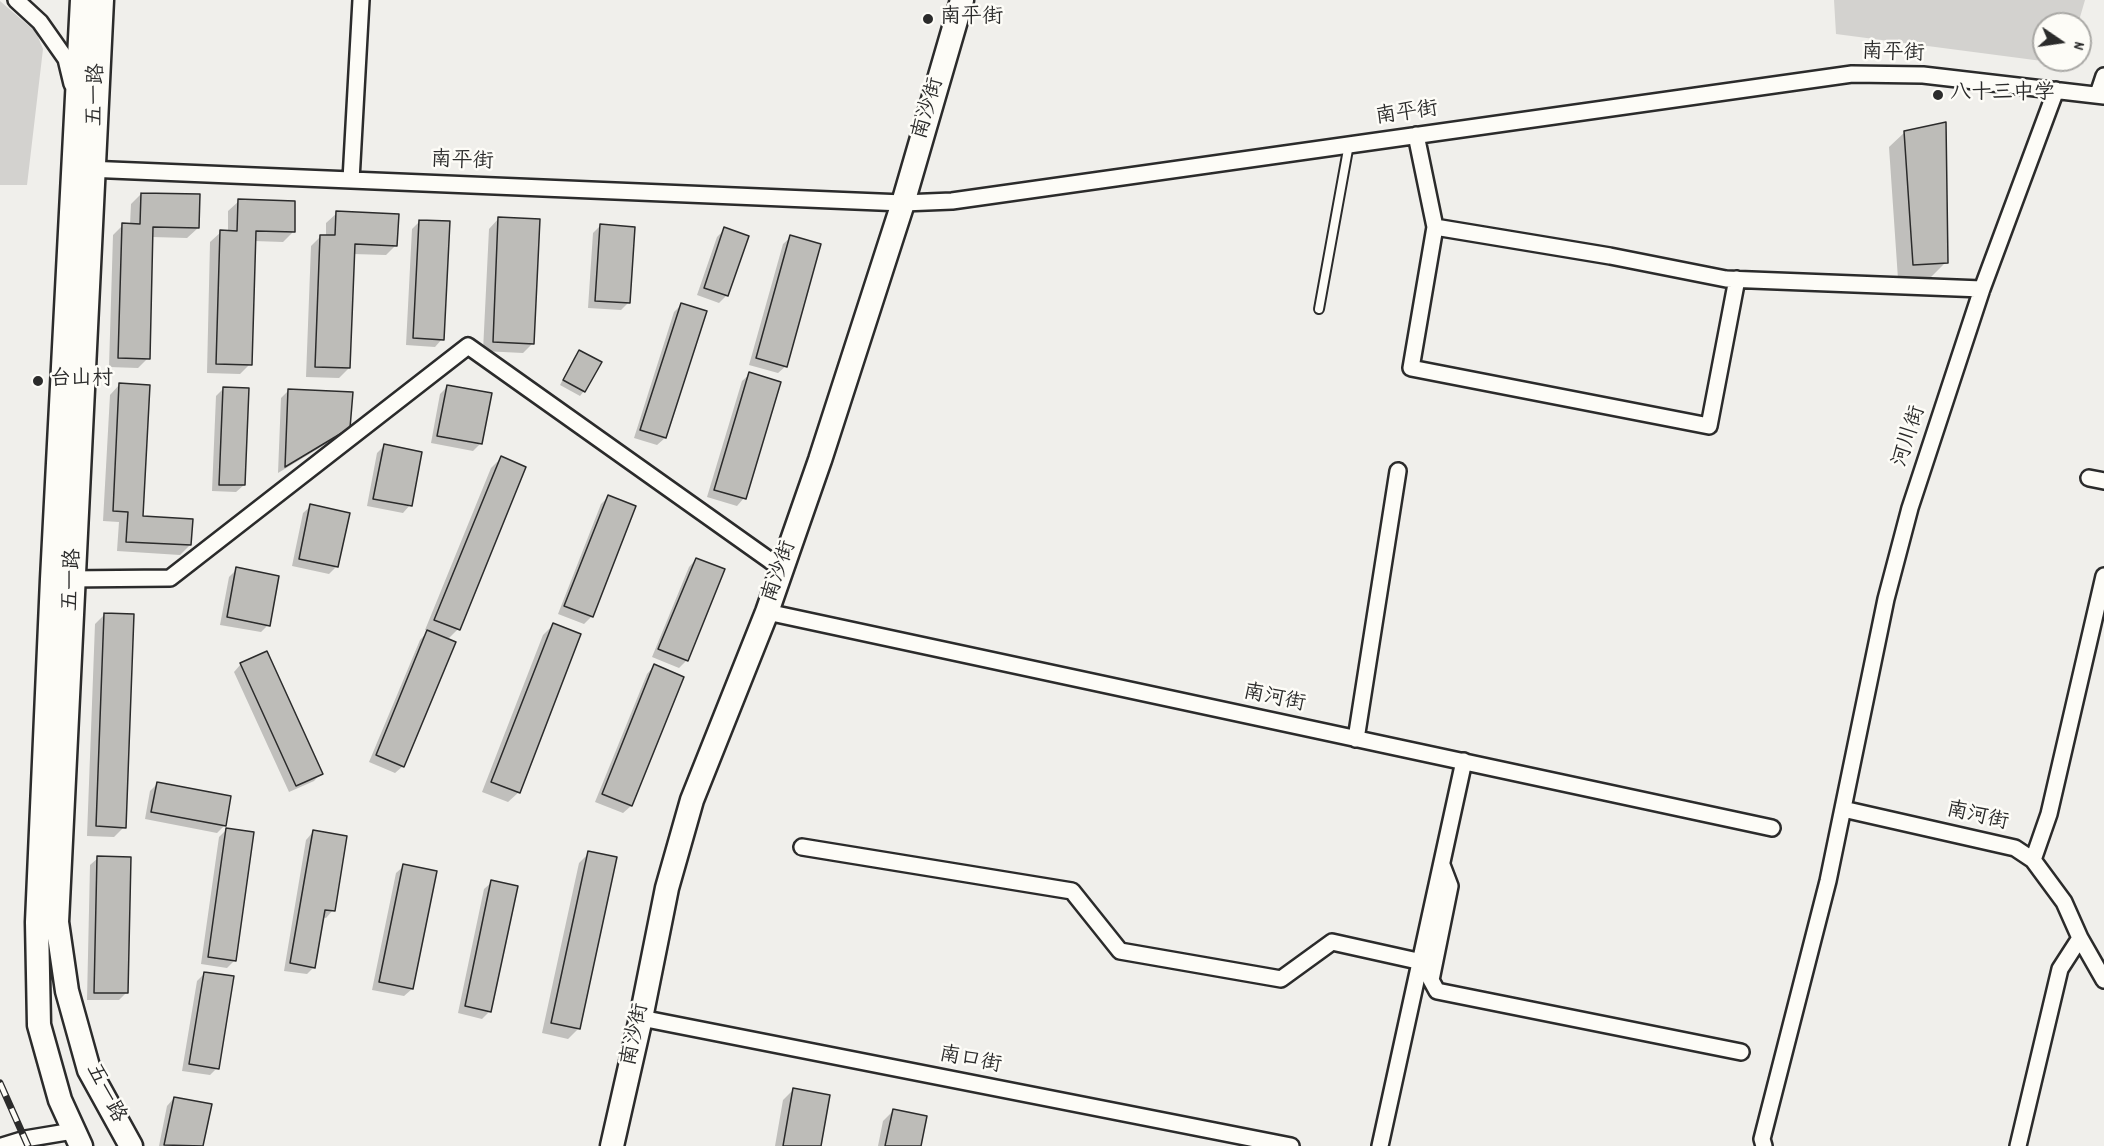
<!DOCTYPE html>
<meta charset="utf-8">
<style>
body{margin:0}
#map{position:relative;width:2104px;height:1146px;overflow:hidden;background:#f0efeb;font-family:Dekko,sans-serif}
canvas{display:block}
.north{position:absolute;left:2032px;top:12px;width:60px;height:60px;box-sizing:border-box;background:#fdfcf7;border:2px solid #a9a8a5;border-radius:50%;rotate:103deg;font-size:16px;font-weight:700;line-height:24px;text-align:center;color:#2b2b2b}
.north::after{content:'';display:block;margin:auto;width:21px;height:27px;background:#2b2b2b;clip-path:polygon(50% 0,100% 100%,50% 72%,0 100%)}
</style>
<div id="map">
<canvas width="2104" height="1146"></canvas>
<div class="north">N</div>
</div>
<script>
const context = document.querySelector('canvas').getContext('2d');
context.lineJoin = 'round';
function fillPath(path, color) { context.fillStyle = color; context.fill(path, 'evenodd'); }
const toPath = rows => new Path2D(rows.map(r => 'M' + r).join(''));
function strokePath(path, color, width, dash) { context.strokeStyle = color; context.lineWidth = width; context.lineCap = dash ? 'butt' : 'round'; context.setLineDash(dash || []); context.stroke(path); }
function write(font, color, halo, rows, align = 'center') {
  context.font = font + ' Dekko,"LXGW WenKai TC",sans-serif'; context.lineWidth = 5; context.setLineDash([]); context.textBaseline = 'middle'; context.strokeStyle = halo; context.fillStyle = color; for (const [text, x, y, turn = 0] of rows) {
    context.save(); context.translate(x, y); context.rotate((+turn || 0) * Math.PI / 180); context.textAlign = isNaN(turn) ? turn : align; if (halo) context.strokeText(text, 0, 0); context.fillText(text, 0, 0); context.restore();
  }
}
const green = toPath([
 [1834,0,2085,0,2078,24,2044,24,2044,60,2067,60,2065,64,1836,34],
 [0,1,36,32,43,49,27,185,0,185]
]);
const shadow = toPath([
 [1905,132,1946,262,1931,277,1898,279,1889,147],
 [141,194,198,228,187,238,152,237,148,358,138,368,109,367,113,235,123,225,130,225,131,204],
 [239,201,293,232,283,242,254,241,250,364,240,374,207,373,210,242,221,232,228,232,228,211],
 [337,213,396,245,386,255,353,254,349,368,339,378,306,377,311,246,321,236,326,236,326,223],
 [499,218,533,343,523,353,483,351,489,229],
 [419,222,442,339,435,347,406,345,412,229],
 [601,225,628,303,621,310,588,308,593,233],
 [725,229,727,295,719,303,697,295,717,237],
 [791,237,786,366,778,373,749,365,783,244],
 [681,305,705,312,665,438,657,445,634,438,674,312],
 [580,352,584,391,580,396,560,385,575,356],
 [750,374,744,498,737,506,707,497,742,381],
 [120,384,142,518,190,545,180,555,117,551,119,522,103,521,110,395],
 [447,387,481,443,473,451,431,443,440,394],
 [224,388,244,485,236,492,212,491,216,396],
 [288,391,348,427,341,435,278,473,281,398],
 [384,446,410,505,403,513,367,506,377,453],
 [501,458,524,468,458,629,447,640,403,766,395,773,369,762,420,640,428,631,425,630,491,468],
 [608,497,634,507,591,617,584,624,558,614,601,504],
 [311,506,337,566,329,574,292,566,303,513],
 [696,559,723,570,686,661,679,668,652,657,689,567],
 [237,569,268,625,261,632,220,625,229,577],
 [105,614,124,827,114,837,87,836,95,624],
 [553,625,519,792,508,802,482,792,543,635],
 [241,664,321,773,314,781,289,792,234,672],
 [654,666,682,677,631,806,623,813,595,802,647,674],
 [157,784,224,826,217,833,145,819,150,791],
 [226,830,235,960,227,968,201,964,219,837],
 [313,832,333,910,326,918,322,917,314,967,307,974,284,971,306,840],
 [589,853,578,1029,568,1039,542,1033,579,863],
 [98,858,126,993,119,1000,87,1000,90,865],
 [404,866,412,989,404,996,372,990,396,873],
 [492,882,490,1011,482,1019,458,1013,484,889],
 [205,973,217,1068,210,1075,182,1071,197,981],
 [793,1090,819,1146,775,1146,783,1100],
 [174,1098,210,1105,202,1146,159,1146,167,1106],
 [893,1111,919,1146,878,1146,883,1121]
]);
const building = toPath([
 [1946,122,1948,263,1913,265,1904,131,1946,122],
 [141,193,200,194,199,228,153,227,150,359,118,358,122,223,140,224,141,193],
 [238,199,295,201,295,232,256,231,252,365,216,364,220,230,237,231,238,199],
 [336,211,399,214,397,246,355,244,350,368,315,367,320,235,335,235,336,211],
 [498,217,540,219,534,344,493,342,498,217],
 [419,220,450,221,444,340,413,338,419,220],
 [600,224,635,227,630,303,595,301,600,224],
 [724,227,749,236,728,296,704,288,724,227],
 [790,235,821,244,787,367,756,358,790,235],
 [681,303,707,311,666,438,640,430,681,303],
 [579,350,602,362,585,392,563,380,579,350],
 [749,372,781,382,746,499,714,490,749,372],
 [119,383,150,385,143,516,193,519,191,545,126,542,128,512,113,511,119,383],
 [447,385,492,393,482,444,437,436,447,385],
 [223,387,249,388,245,485,219,485,223,387],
 [288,389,353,392,350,428,285,467,288,389],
 [384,444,422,452,412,506,373,499,384,444],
 [501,456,526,467,460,630,434,620,501,456],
 [608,495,636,506,593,617,564,606,608,495],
 [310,504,350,513,338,567,299,559,310,504],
 [696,558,725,569,688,661,658,649,696,558],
 [236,567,279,576,270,626,227,617,236,567],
 [104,613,134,614,126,828,96,826,104,613],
 [553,623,581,634,520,793,491,782,553,623],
 [427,630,456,642,404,767,376,755,427,630],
 [267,651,323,774,296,786,240,663,267,651],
 [654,664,684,677,632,806,602,794,654,664],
 [157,782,231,796,226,826,151,812,157,782],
 [226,828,254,832,236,961,208,957,226,828],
 [313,830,347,836,335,911,325,910,315,968,290,963,313,830],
 [588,851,617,857,580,1029,551,1023,588,851],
 [97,856,131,857,128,993,94,993,97,856],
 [403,864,437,871,413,989,379,982,403,864],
 [491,880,518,886,491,1012,465,1006,491,880],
 [204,972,234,976,219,1069,189,1064,204,972],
 [793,1088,830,1095,821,1146,783,1146,793,1088],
 [174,1097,212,1104,203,1146,164,1145,174,1097],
 [893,1109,927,1116,921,1146,885,1146,893,1109]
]);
const lane = toPath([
 [1319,309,1349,144]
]);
const street = toPath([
 [16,0,40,22,66,59,72,84],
 [2098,94,2104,76],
 [1416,135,1435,227,1411,368,1709,426,1737,279],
 [87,169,903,203,952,201,1852,74,1923,75,2104,96],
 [351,180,361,0],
 [1435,227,1610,256,1726,279,1982,289],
 [2089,478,2104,481],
 [67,579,170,578,468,346,782,569],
 [767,612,1772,828],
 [1356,739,1398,471],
 [1843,809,2015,848,2033,860,2064,902,2080,938,2104,980],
 [802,847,1072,891,1120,951,1281,979,1332,942,1422,962],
 [2033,860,2049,814,2104,576],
 [1442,865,1450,886,1431,980,1437,991,1741,1052],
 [641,1018,1291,1146],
 [2,1146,25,1139,73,1131],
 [1380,1146,1464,761],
 [1764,1146,1762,1139,1828,881,1886,599,1910,508,1982,289,2056,90],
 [2018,1146,2060,969,2080,938]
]);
const secondary = toPath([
 [102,0,57,922,67,991,89,1070,131,1146],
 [81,1146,60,1100,39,1025,37,922,52,579,82,0],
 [612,1146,641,1018,667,888,692,800,767,612,820,460,903,203,962,0]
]);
const rail = toPath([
 [0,1083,28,1146]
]);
const markers = [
 [928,19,6,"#2b2b2b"],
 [1938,95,6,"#2b2b2b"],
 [38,381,6,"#2b2b2b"]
];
const poiNames = [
 ["南平街",940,19],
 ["八十三中学",1950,95],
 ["台山村",50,381]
];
const streetNames = [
 ["南平街",1893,55,2],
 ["五一路",98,95,-88],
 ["南沙街",930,109,-74],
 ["南平街",1407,115,-8],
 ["南平街",462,163,2],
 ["河川街",1911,437,-72],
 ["南沙街",781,572,-71],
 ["五一路",74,580,-87],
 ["南河街",1274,700,12],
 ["南河街",1977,818,13],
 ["南沙街",637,1035,-78],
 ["南口街",970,1062,11],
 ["五一路",104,1094,63]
];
fillPath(green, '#d3d2cf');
fillPath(shadow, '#0003');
fillPath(building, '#bdbcb8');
strokePath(building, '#2b2b2b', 1.5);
strokePath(lane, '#2b2b2b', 12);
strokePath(street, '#2b2b2b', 20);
strokePath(secondary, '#2b2b2b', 27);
strokePath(lane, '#fdfcf7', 8);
strokePath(street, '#fdfcf7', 15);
strokePath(secondary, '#fdfcf7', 22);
strokePath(rail, '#2b2b2b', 7);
strokePath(rail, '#fdfcf7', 4.5, [14]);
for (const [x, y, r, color] of markers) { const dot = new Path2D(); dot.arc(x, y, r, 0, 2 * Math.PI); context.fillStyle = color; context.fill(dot); strokePath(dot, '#fdfcf7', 2); }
write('21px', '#2b2b2b', '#fdfcf7', poiNames, 'left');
write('21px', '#2b2b2b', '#fdfcf7', streetNames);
</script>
